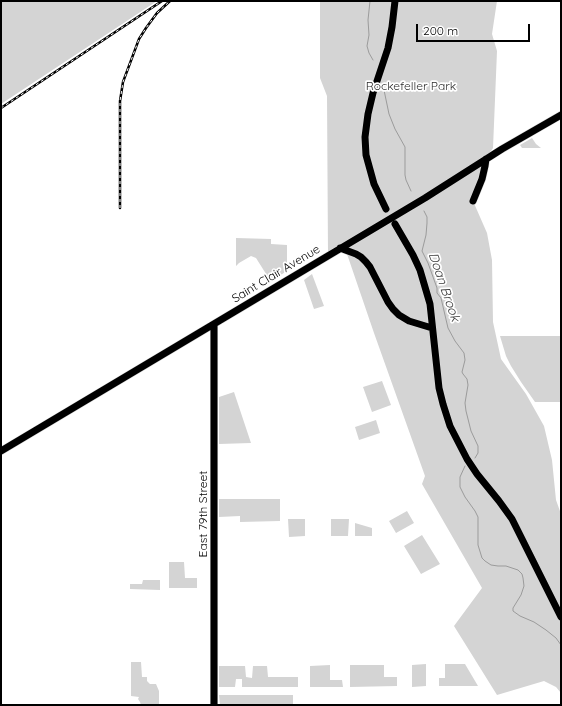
<!DOCTYPE html>
<style>
body{margin:0}
#map{position:relative;width:562px;height:706px;overflow:hidden;background:#fff;font-family:Quicksand,sans-serif}
canvas{display:block}
.frame{position:absolute;inset:0;border:2px solid #000;pointer-events:none}
.scale{position:absolute;left:416px;top:24px;width:114px;height:18px;box-sizing:border-box;border:2px solid #000;border-top:0;padding-left:5px;font-size:12px;line-height:14px;white-space:nowrap;color:#000;-webkit-text-stroke:3px #fff;paint-order:stroke}
</style>
<div id="map">
<canvas width="562" height="706"></canvas>
<div class="frame"></div>
<div class="scale">200 m</div>
</div>
<script>
const context = document.querySelector('canvas').getContext('2d');
context.lineJoin = 'round';
function fillPath(path, color) { context.fillStyle = color; context.fill(path, 'evenodd'); }
const toPath = rows => new Path2D(rows.map(r => 'M' + r).join(''));
function strokePath(path, color, width, dash) { context.strokeStyle = color; context.lineWidth = width; context.lineCap = dash ? 'butt' : 'round'; context.setLineDash(dash || []); context.stroke(path); }
function write(font, color, halo, rows, align = 'center') {
  context.font = font + ' Quicksand,sans-serif'; context.lineWidth = 3.5; context.setLineDash([]); context.textBaseline = 'middle'; context.strokeStyle = halo; context.fillStyle = color; for (const [text, x, y, turn = 0] of rows) {
    context.save(); context.translate(x, y); context.rotate((+turn || 0) * Math.PI / 180); context.textAlign = isNaN(turn) ? turn : align; if (halo) context.strokeText(text, 0, 0); context.fillText(text, 0, 0); context.restore();
  }
}
const green = toPath([
 [1,1,157,1,1,104],
 [320,1,497,1,492,34,497,51,493,148,486,159,473,201,487,233,492,260,493,322,501,359,526,394,544,426,552,460,556,500,561,514,561,693,556,687,544,681,497,695,454,626,482,588,422,484,425,476,374,333,347,254,340,248,328,255,327,96,320,78],
 [532,138,536,144,541,148,522,148,520,145],
 [236,238,271,239,271,244,287,245,287,271,268,283,267,282,268,277,256,258,251,256,239,263,236,266],
 [312,274,324,306,314,309,304,280],
 [500,336,561,336,561,402,535,402,521,382,511,366,506,356],
 [382,381,391,405,372,412,363,387],
 [234,392,251,443,219,444,219,397],
 [376,420,380,433,359,440,355,427],
 [219,499,280,499,280,521,240,522,240,516,219,517],
 [407,511,414,523,396,533,389,521],
 [288,519,305,519,305,536,289,537],
 [331,519,349,519,348,536,331,536],
 [355,523,372,528,372,536,355,536],
 [422,535,440,564,421,574,404,546],
 [169,562,184,562,185,578,197,578,197,588,169,588],
 [143,580,160,580,160,590,130,589,130,584,142,584],
 [131,662,141,662,142,677,147,677,147,681,150,684,156,684,159,691,159,705,141,705,140,702,138,699,139,697,131,696],
 [426,664,426,686,412,687,412,665],
 [445,664,465,664,478,686,439,686,439,678,445,678],
 [330,665,330,680,342,680,343,687,310,687,310,666],
 [350,665,384,665,384,677,397,677,397,686,350,687],
 [219,666,245,666,246,677,252,678,253,666,267,666,268,677,298,677,298,687,242,687,242,679,236,679,235,687,219,687],
 [219,695,293,695,293,705,220,705]
]);
const stream = toPath([
 [370,1,368,20,369,35,367,46,369,53,373,60],
 [384,90,389,114,395,129,405,147,405,175,406,180,411,191],
 [424,211,427,217,427,223,426,235,422,251,428,263,437,288,437,293,441,298,448,328,455,341,464,353,465,360,462,372,463,374,467,379,468,385,465,403,466,411,471,431,478,446,478,453,475,458],
 [465,466,460,477,460,487,465,497,475,511,478,517,478,545,482,558,485,561,491,565,498,566,506,566,518,570,522,574,523,578,524,586,521,595,513,608,513,611,520,616,534,622,546,630,556,638,561,645]
]);
const major = toPath([
 [473,201,482,179,485,166,486,159],
 [386,209,374,184,366,155,365,137,368,114,373,93,388,48,392,27,395,1],
 [395,224,413,255,420,270,430,304,439,388,443,404,450,426,467,459,477,474,499,501,512,519,561,617],
 [340,248,356,254,361,257,366,262,370,267,388,302,393,309,399,315,409,321,432,328],
 [1,451,425,198,502,149,561,115],
 [214,705,214,324]
]);
const rail = toPath([
 [1,108,162,1],
 [120,208,120,101,123,82,139,39,146,28,157,13,170,1]
]);
const parkNames = [
 ["Rockefeller Park",411,86]
];
const streetNames = [
 ["Saint Clair Avenue",276,274,-31],
 ["East 79th Street",203,514,-90]
];
const waterNames = [
 ["Doan Brook",444,287,71]
];
fillPath(green, '#d4d4d4');
strokePath(stream, '#9b9b9b', 1);
strokePath(major, '#dbdbdb', 8);
strokePath(major, '#000', 7);
strokePath(rail, '#000', 2.5);
strokePath(rail, '#fff', 1, [3]);
write('12px', '#2b2b2b', '#fff', parkNames);
write('12px', '#000', '#fff', streetNames);
write('italic 13px', '#3c3c3c', '#fff', waterNames);
</script>
